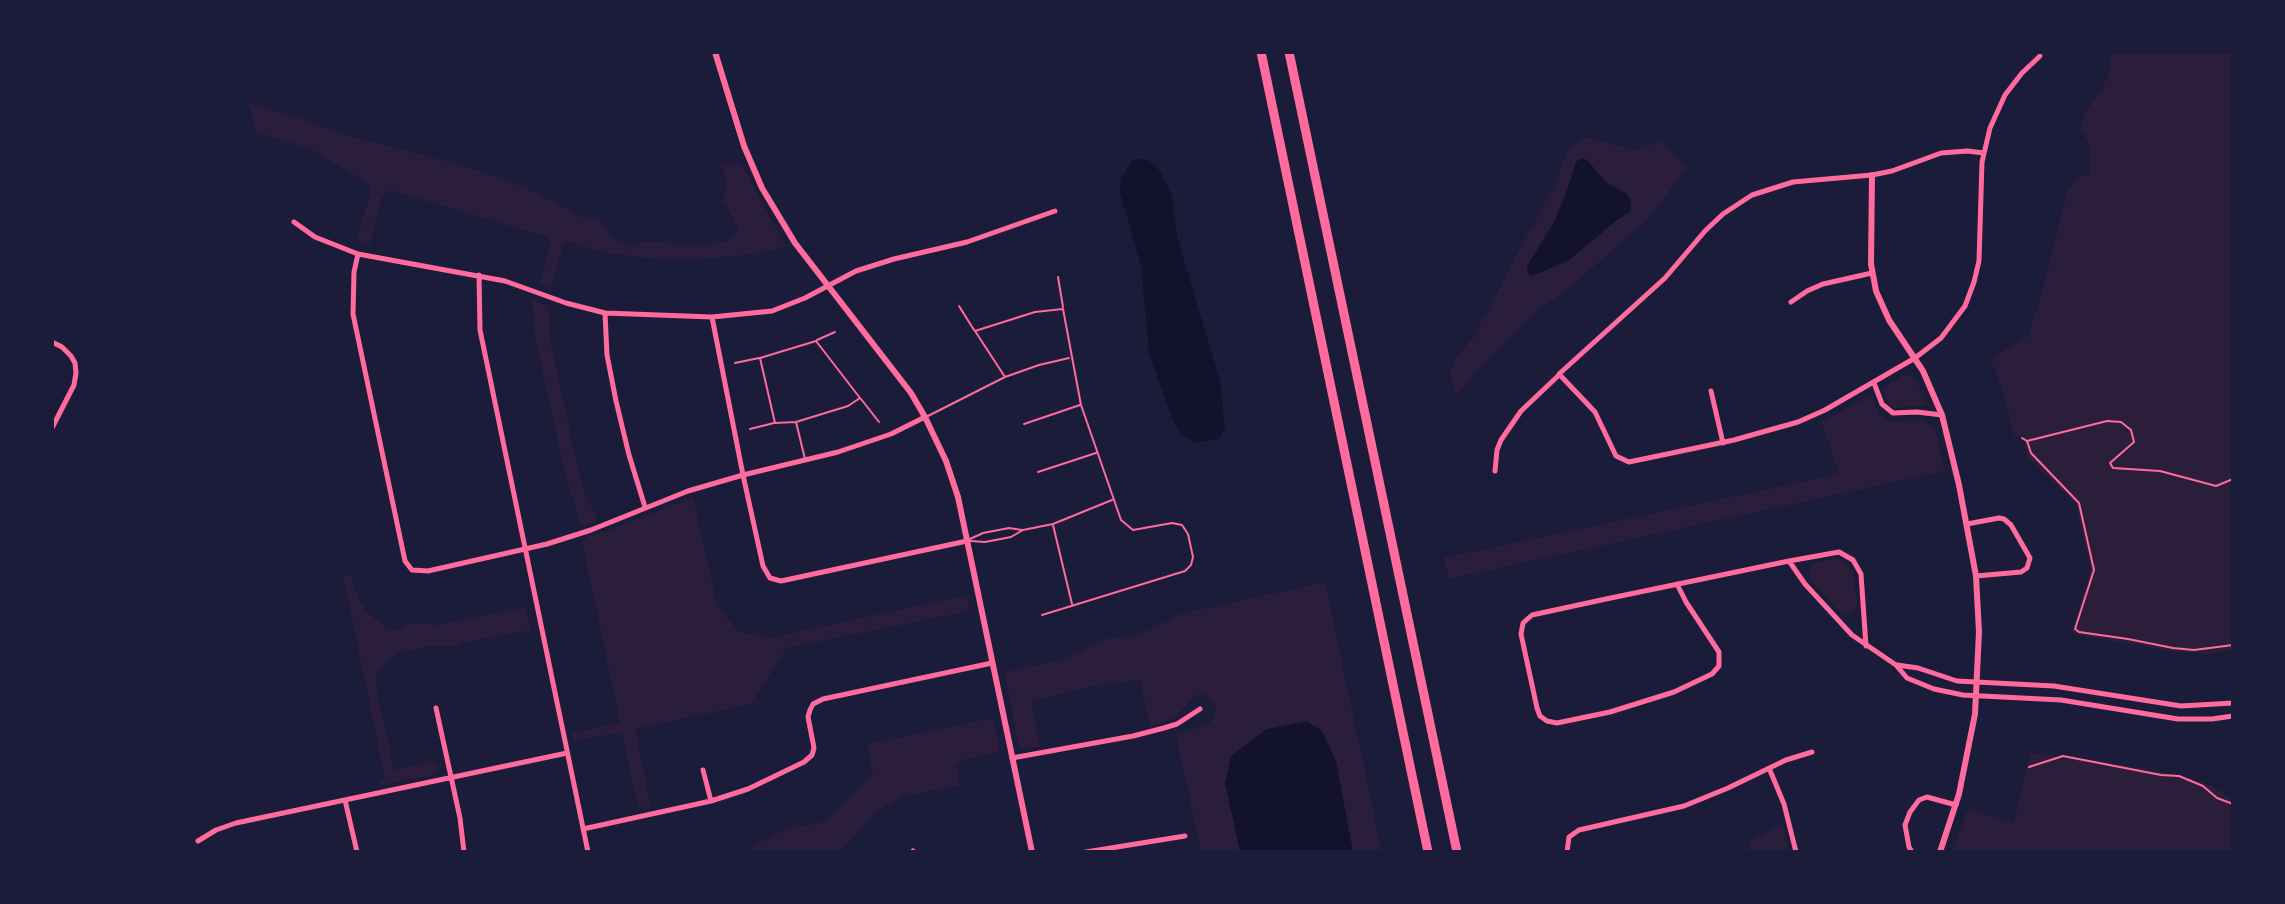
<!DOCTYPE html>
<style>
body{margin:0}
#map{position:relative;width:2285px;height:904px;overflow:hidden;background:#1b1b3a;font-family:Karla,sans-serif}
canvas{display:block}
.frame{position:absolute;inset:0;border:54px solid #1b1b3a;pointer-events:none}
</style>
<div id="map">
<canvas width="2285" height="904"></canvas>
<div class="frame"></div>
</div>
<script>
const context = document.querySelector('canvas').getContext('2d');
context.lineJoin = 'round';
function fillPath(path, color) { context.fillStyle = color; context.fill(path, 'evenodd'); }
const toPath = rows => new Path2D(rows.map(r => 'M' + r).join(''));
function strokePath(path, color, width, dash) { context.strokeStyle = color; context.lineWidth = width; context.lineCap = dash ? 'butt' : 'round'; context.setLineDash(dash || []); context.stroke(path); }
const green = toPath([
 [2109,52,2233,52,2233,649,2231,650,2208,654,2177,652,2077,635,2072,631,2091,569,2075,503,2027,456,2024,438,2015,437,2000,383,1990,359,2028,336,2044,285,2067,193,2076,178,2090,173,2091,147,2080,129,2084,114,2098,95,2107,78,2110,63],
 [248,103,294,116,342,134,472,168,524,187,589,220,597,217,614,239,630,246,642,241,699,245,724,242,734,238,738,229,723,200,727,180,720,164,741,163,786,247,748,255,701,259,657,259,606,253,567,241,563,245,552,287,540,283,551,242,548,237,389,190,381,199,369,245,356,241,371,191,369,184,311,149,256,132],
 [1584,137,1635,150,1660,141,1687,168,1646,221,1561,295,1540,308,1473,375,1457,396,1450,376,1454,359,1472,339,1558,178,1566,152],
 [532,300,549,306,549,335,577,464,583,489,598,519,595,522,584,526,581,525,566,478,535,337],
 [1905,374,1915,378,1928,405,1894,408,1888,403,1883,390,1885,386],
 [1871,395,1879,414,1889,422,1920,420,1935,428,1945,471,1449,579,1443,558,1839,474,1821,421],
 [693,497,717,605,738,631,769,638,967,595,970,611,787,648,751,704,635,729,651,806,638,809,622,732,574,741,572,733,620,723,582,541,588,536,601,533],
 [1838,558,1848,566,1853,573,1857,604,1855,610,1846,615,1837,610,1810,579,1809,573,1813,563],
 [351,574,358,599,368,613,387,628,402,630,404,624,417,623,436,625,526,607,531,630,462,643,456,647,438,645,401,652,386,662,376,676,376,686,394,770,425,763,440,764,433,775,381,785,380,780,385,778,343,576],
 [1325,582,1382,852,1201,852,1176,735,1206,725,1212,720,1215,715,1216,706,1207,695,1195,695,1175,718,1150,726,1140,680,1092,686,1031,702,1040,747,1025,748,1020,746,1017,740,1005,672,1061,660,1106,639,1139,635,1184,613],
 [993,718,1000,752,961,760,956,766,960,785,903,797,878,810,840,852,742,852,786,829,824,822,873,774,867,744],
 [2030,753,2097,760,2186,777,2212,786,2233,799,2233,852,1952,852,1966,813,1969,810,2014,822],
 [1783,824,1789,852,1746,852,1752,839]
]);
const water = toPath([
 [1581,158,1587,160,1607,183,1627,194,1631,202,1631,211,1616,221,1569,260,1532,276,1528,273,1527,266,1554,222,1568,188,1576,162],
 [1133,159,1147,159,1160,171,1172,196,1177,236,1220,381,1225,427,1219,439,1195,443,1182,435,1173,421,1149,353,1141,265,1120,193,1121,179],
 [1307,721,1322,731,1336,761,1353,852,1240,852,1225,783,1231,756,1267,729]
]);
const path = toPath([
 [2022,438,2027,441,2107,421,2121,422,2131,430,2134,442,2110,463,2113,468,2160,471,2216,486,2233,479],
 [2027,441,2031,453,2079,503,2094,570,2075,629,2079,632,2128,639,2173,648,2194,650,2233,645],
 [2029,767,2063,756,2161,775,2179,776,2203,786,2217,798,2233,804]
]);
const service = toPath([
 [1058,277,1063,307],
 [959,306,974,330],
 [817,340,835,332],
 [735,363,759,358],
 [1005,377,975,331,1035,312,1063,309,1081,405,1121,520,1133,530,1172,523,1182,525,1188,534,1193,557,1191,565,1185,571,1042,615],
 [861,399,879,422],
 [928,416,1005,377,1039,365,1069,358],
 [796,422,775,423,760,358,816,341,860,398,848,406,796,422,805,459],
 [1024,424,1080,405],
 [750,429,774,423],
 [1038,472,1096,453],
 [1053,525,1072,604],
 [970,539,983,533,1009,528,1022,530],
 [970,541,985,542,1011,537,1023,530,1053,524,1112,500]
]);
const minor = toPath([
 [1984,153,1967,151,1941,153,1892,171,1872,175,1793,182,1752,195,1723,214,1705,231,1665,278,1559,374,1595,412,1616,456,1629,462,1734,440,1798,422,1825,410,1915,358,1941,338,1965,306,1974,282,1979,261,1982,162,1990,128,2005,95,2022,73,2040,56],
 [294,222,315,237,358,254,505,281,566,303,605,313,712,317,772,311,805,298,856,271,894,259,967,242,1055,211],
 [358,254,354,272,353,314,405,561,412,570,428,571,547,544,591,530,688,491,743,475,838,452,891,434,925,417],
 [479,275,480,330,588,852],
 [1791,302,1807,291,1823,284,1872,273],
 [605,313,607,355,616,401,629,455,645,507],
 [712,317,743,475,763,566,770,578,781,581,967,541],
 [52,342,62,347,71,356,75,363,76,373,74,385,52,428],
 [1874,383,1882,404,1893,413,1917,412,1942,415],
 [1711,391,1723,443],
 [1495,471,1497,450,1501,440,1521,411,1559,375],
 [1967,524,1999,518,2004,519,2011,525,2030,558,2027,568,2021,572,1976,576],
 [1789,561,1805,584,1852,635,1896,665,1907,678,1934,689,1963,695,2061,700,2178,719,2212,719,2233,716],
 [1677,584,1686,602,1719,652,1719,666,1712,674,1674,692,1610,712,1557,723,1547,721,1540,716,1537,708,1521,634,1523,623,1532,615,1606,599,1789,561,1839,552,1853,560,1861,574,1866,646],
 [1897,665,1918,668,1957,681,2054,686,2181,706,2233,703],
 [436,708,460,818,464,852],
 [1012,758,1133,736,1164,728,1177,724,1200,709],
 [1769,768,1784,804,1796,852],
 [703,770,711,801],
 [345,800,357,852],
 [583,829,711,801,748,789,804,762,812,755,814,748,808,717,810,710,813,704,823,699,992,663],
 [198,841,216,830,236,823,567,753],
 [913,851,914,852],
 [1086,852,1185,836],
 [1567,852,1569,837,1579,830,1684,806,1728,788,1786,760,1812,752],
 [1912,852,1909,847,1905,825,1910,812,1919,800,1927,797,1956,805]
]);
const tertiary = toPath([
 [715,52,744,146,762,188,795,243,911,393,925,417,946,461,958,497,1032,852],
 [1872,175,1871,264,1876,291,1889,320,1923,371,1942,415,1959,485,1976,576,1979,632,1975,714,1959,794,1940,852]
]);
const motorway = toPath([
 [1261,52,1428,852],
 [1289,52,1457,852]
]);
fillPath(green, '#2a1e3b');
fillPath(water, '#12122b');
strokePath(path, '#ff6b9d', 2);
strokePath(service, '#ff6b9d', 2);
strokePath(minor, '#ff6b9d', 5);
strokePath(tertiary, '#ff6b9d', 6);
strokePath(motorway, '#ff6b9d', 9);
</script>
